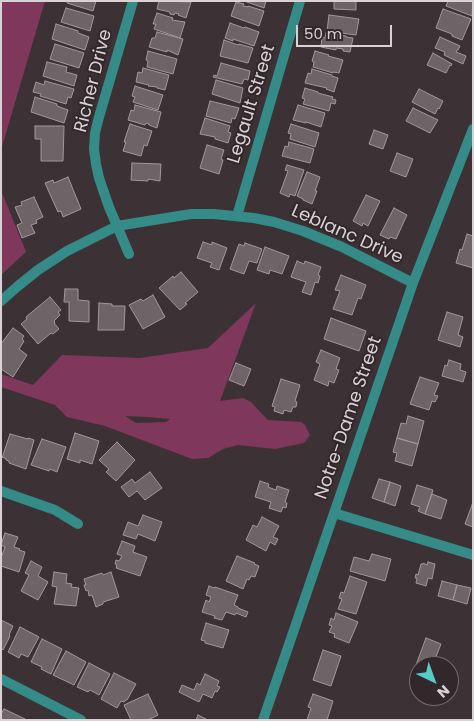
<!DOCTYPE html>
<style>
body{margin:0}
#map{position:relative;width:474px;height:721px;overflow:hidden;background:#3c3236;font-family:Poppins,sans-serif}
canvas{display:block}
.frame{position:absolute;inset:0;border:2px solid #d9d2d5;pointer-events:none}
.north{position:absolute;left:409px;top:656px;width:50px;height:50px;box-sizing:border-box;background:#32282c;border:1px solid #756c70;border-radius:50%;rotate:138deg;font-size:14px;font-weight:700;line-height:20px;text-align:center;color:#d9d2d5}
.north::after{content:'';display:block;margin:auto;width:18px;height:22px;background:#54cdc8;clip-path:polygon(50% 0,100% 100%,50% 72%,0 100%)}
.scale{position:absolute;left:296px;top:25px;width:96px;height:22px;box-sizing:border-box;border:2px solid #d9d2d5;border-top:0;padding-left:6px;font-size:15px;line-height:18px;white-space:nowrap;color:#d9d2d5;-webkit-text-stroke:4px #32282c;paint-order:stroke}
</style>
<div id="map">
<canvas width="474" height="721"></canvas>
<div class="frame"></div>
<div class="north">N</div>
<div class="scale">50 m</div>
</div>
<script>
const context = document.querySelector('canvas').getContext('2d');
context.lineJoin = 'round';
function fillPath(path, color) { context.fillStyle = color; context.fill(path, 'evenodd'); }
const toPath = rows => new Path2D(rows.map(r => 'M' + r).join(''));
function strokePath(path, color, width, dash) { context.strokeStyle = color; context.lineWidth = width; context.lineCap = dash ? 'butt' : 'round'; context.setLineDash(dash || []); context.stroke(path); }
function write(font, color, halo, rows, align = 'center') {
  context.font = font + ' Poppins,sans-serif'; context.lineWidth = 4; context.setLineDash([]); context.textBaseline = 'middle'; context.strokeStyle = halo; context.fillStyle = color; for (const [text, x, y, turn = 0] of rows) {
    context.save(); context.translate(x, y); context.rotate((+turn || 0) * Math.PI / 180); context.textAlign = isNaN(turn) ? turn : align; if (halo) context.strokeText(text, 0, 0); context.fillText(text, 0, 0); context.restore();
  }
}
const green = toPath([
 [1,1,45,1,1,150],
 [1,190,26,252,1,275],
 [256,303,220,401,243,398,251,402,268,420,301,422,305,425,310,435,304,443,275,449,238,445,223,449,208,458,192,459,105,426,67,417,55,405,1,387,1,374,33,385,62,355,140,358,208,348],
 [125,416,147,417,170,419,166,422,136,423]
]);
const building = toPath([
 [67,1,96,1,93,11,67,3,67,1],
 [159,1,191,2,186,18,178,15,179,14,175,13,174,15,170,14,170,12,157,9,159,1],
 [244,1,266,1,264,8,244,1],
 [334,1,356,1,356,10,334,9,334,1],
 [448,1,473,1,472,16,446,6,448,1],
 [236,2,244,4,243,6,248,7,248,6,264,11,259,26,231,16,236,2],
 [66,8,94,16,90,31,61,22,66,8],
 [443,9,471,19,462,40,452,36,452,34,436,28,443,9],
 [157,13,173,18,172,20,185,22,180,38,154,29,156,24,153,24,157,13],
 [329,15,359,19,356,35,327,31,329,15],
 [230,23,244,28,245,27,259,32,254,46,233,39,233,41,225,38,230,23],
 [56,24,78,31,78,33,89,37,85,50,52,39,56,24],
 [157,32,183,39,178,55,167,50,167,52,149,47,152,38,155,38,157,32],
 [326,33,346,36,346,37,353,38,350,52,343,51,343,49,336,48,336,50,321,47,322,37,325,38,326,33],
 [440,37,460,46,458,50,457,50,456,52,466,56,463,64,444,55,445,52,435,48,440,37],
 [224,40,238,45,239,44,253,48,248,63,220,56,224,40],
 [55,44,84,53,79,68,50,59,55,44],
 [148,51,177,59,173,74,147,67,148,61,146,60,148,51],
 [315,51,329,55,328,56,343,60,339,73,333,72,333,73,313,67,314,62,312,61,315,51],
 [433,53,452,64,451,66,450,65,446,73,427,65,433,53],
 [47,62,67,67,66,72,77,75,74,86,43,76,47,62],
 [221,63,250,71,248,80,244,79,242,84,213,77,214,75,217,76,221,63],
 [143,68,169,75,165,90,157,88,157,87,148,86,149,85,136,82,138,72,142,73,143,68],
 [312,69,332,75,332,76,338,78,334,92,326,89,327,88,305,83,308,73,311,74,312,69],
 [216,80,243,88,240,103,212,94,216,80],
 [45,81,74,89,71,98,68,97,66,104,40,96,41,94,33,92,36,82,44,85,45,81],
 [135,86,163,95,158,110,133,102,135,97,132,96,135,86],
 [305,88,318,92,318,93,333,97,332,99,336,100,335,104,331,103,329,111,303,104,305,99,302,98,305,88],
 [419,89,443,101,439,109,438,108,435,114,412,102,419,89],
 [35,97,57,104,57,106,68,110,64,123,31,112,35,97],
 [210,101,239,108,235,119,232,118,231,123,206,116,210,101],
 [135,105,161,112,157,128,149,125,149,124,146,123,145,125,128,120,131,110,134,111,135,105],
 [298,105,325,113,321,127,306,122,306,123,293,120,298,105],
 [413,108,438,120,430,133,406,121,413,108],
 [205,118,230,126,228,132,231,133,228,143,215,139,215,137,200,134,205,118],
 [130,124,152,131,147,146,144,145,141,156,123,151,126,142,124,142,130,124],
 [291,124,319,133,315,147,290,139,291,134,288,133,291,124],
 [35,126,64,126,63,161,41,161,41,139,35,139,35,126],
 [374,130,388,135,383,149,369,144,374,130],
 [289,142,314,149,310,163,282,156,285,146,288,147,289,142],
 [207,145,224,150,221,159,223,160,219,174,200,168,207,145],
 [397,153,413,159,406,177,390,171,397,153],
 [132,163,161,164,160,181,148,179,148,181,131,180,132,163],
 [287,165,304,170,295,196,290,194,289,197,280,193,288,171,285,170,287,165],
 [307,172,320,177,315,191,317,191,312,204,303,200,303,199,297,196,307,172],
 [68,177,81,209,63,217,61,211,58,212,45,183,53,180,54,183,68,177],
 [366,195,380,201,368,226,363,223,362,226,353,221,366,195],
 [34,197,43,217,36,220,37,223,31,225,35,233,22,238,17,225,22,223,15,207,22,205,21,202,34,197],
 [394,208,407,215,396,239,390,237,389,239,380,235,394,208],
 [467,234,473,236,473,268,456,263,460,249,462,250,467,234],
 [203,242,212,245,212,242,227,248,219,270,210,267,212,263,197,258,203,242],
 [245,243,262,249,257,263,249,261,244,274,230,269,239,244,244,246,245,243],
 [265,247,289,256,282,274,270,270,269,274,257,270,265,247],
 [297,261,304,264,305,261,321,267,318,275,320,276,318,283,315,282,311,295,302,292,306,282,291,277,297,261],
 [181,272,198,292,185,303,187,304,180,310,159,288,173,276,174,278,181,272],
 [341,275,366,285,361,299,358,298,352,315,333,309,340,291,335,290,341,275],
 [65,289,78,289,78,300,89,301,89,322,69,321,69,302,64,302,65,289],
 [153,295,165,317,143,329,129,305,141,299,143,301,153,295],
 [50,297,61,310,58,312,60,315,54,321,55,323,54,323,59,329,53,334,51,333,38,344,21,324,27,319,26,317,50,297],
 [99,303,112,304,112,306,125,306,124,330,98,330,99,303],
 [447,312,463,317,458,335,463,337,460,347,438,340,447,312],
 [331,318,366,331,359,351,324,339,331,318],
 [13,328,24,336,22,339,24,341,19,349,27,355,13,377,1,369,1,344,13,328],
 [321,350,340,358,336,369,339,370,334,383,329,381,328,386,314,380,320,364,316,362,321,350],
 [449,360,461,364,460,370,466,372,463,382,442,376,445,365,447,366,449,360],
 [236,363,251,369,244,386,229,380,236,363],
 [420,377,439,383,434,395,438,396,435,402,432,401,429,410,410,404,420,377],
 [281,379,300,385,295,401,297,402,296,407,293,407,291,412,284,410,283,414,274,411,275,407,272,406,281,379],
 [408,416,424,421,418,444,397,438,401,423,406,424,408,416],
 [75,433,99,441,92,464,80,460,80,463,67,459,75,433],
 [10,434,28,439,28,438,34,440,26,469,9,463,9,461,6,460,6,459,3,457,2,458,10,434],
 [397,438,418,444,412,466,395,461,397,453,393,452,397,438],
 [42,439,66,447,57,472,50,469,49,471,31,465,42,439],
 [117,442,135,460,116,481,106,472,109,469,99,460,117,442],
 [150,472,162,488,145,500,137,491,129,497,121,487,132,479,135,483,150,472],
 [379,479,390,482,384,502,372,498,379,479],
 [260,481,269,484,268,487,276,490,277,486,289,490,285,502,287,503,286,508,283,507,281,512,269,508,271,502,255,497,260,481],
 [390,482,401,486,395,506,384,502,390,482],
 [417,485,433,490,425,514,418,511,420,507,411,504,417,485],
 [432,494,447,500,441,519,425,514,432,494],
 [472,505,473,506,473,527,465,524,472,505],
 [143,515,162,522,155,541,138,534,136,539,123,535,128,522,138,526,143,515],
 [262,517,279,526,273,537,278,539,275,545,270,542,266,551,246,540,253,525,257,527,262,517],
 [5,533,18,537,14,547,20,549,19,550,25,552,19,572,1,566,1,558,5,547,1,545,5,533],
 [122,541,135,546,133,552,147,557,140,576,116,568,117,565,115,564,116,560,119,561,122,556,117,554,122,541],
 [372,554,391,559,385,581,350,571,354,557,369,561,372,554],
 [237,556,255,563,254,564,259,566,255,577,251,576,249,580,247,579,243,589,226,581,237,556],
 [31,561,42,567,38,576,48,582,38,600,21,591,29,575,25,573,31,561],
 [428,562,435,564,432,579,428,578,426,586,416,583,417,578,415,578,416,574,418,575,421,564,423,564,423,563,427,565,428,562],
 [54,572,67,574,66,583,72,584,71,587,79,588,76,606,54,604,57,587,52,586,54,572],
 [111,572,119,597,103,602,103,604,96,607,92,595,89,596,88,590,86,591,84,585,86,585,84,579,102,573,103,575,111,572],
 [350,576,367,582,356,614,338,609,342,599,339,598,341,592,344,593,350,576],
 [442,581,457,585,453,600,438,596,442,581],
 [457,585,471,588,467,604,453,600,457,585],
 [209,586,214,588,215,587,238,595,234,605,238,607,238,608,248,612,246,617,236,613,235,615,226,612,222,620,214,618,215,616,202,612,206,600,209,602,211,597,206,595,209,586],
 [336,613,358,622,349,643,334,637,335,634,329,632,332,626,329,625,331,618,334,620,336,613],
 [1,620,13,626,9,635,10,636,3,650,1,648,1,620],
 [206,623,229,630,223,648,205,643,205,641,201,640,206,623],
 [20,627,39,637,28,657,21,654,19,658,8,652,20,627],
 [426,638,441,644,433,664,439,666,419,666,416,665,426,638],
 [42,639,62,649,51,674,41,669,42,667,31,662,42,639],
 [323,650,341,656,331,686,313,680,323,650],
 [66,651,86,662,74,685,53,675,66,651],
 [89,663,110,674,99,695,90,690,88,692,77,687,89,663],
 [114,673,136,684,127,700,126,700,124,702,121,701,117,708,101,699,114,673],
 [205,674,219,681,217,686,220,687,217,692,215,691,212,698,203,694,199,702,179,692,182,685,194,690,197,683,200,685,205,674],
 [148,694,158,715,148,720,131,720,124,705,148,694],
 [313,694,333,701,327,720,307,720,311,708,308,707,313,694],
 [4,709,25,719,24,720,1,720,1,714,4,709],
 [198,715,208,720,196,720,198,715]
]);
const street = toPath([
 [237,216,300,1],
 [129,254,109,207,99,178,96,164,94,149,95,133,99,117,133,1],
 [1,301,18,286,38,270,67,251,117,226,191,214,214,214,254,218,274,222,303,231,342,247,413,283],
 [1,491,55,510,78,524],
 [334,513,473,555],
 [1,679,81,720],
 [263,720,413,283,473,129]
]);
const streetNames = [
 ["Richer Drive",94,81,-76],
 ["Legault Street",252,104,-73],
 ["Leblanc Drive",347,235,24],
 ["Notre-Dame Street",349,418,-71]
];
fillPath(green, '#7f375b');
fillPath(building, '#6e6367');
strokePath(building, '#a3979c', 1);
strokePath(street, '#348b88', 10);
write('18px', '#d9d2d5', '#32282c', streetNames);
</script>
